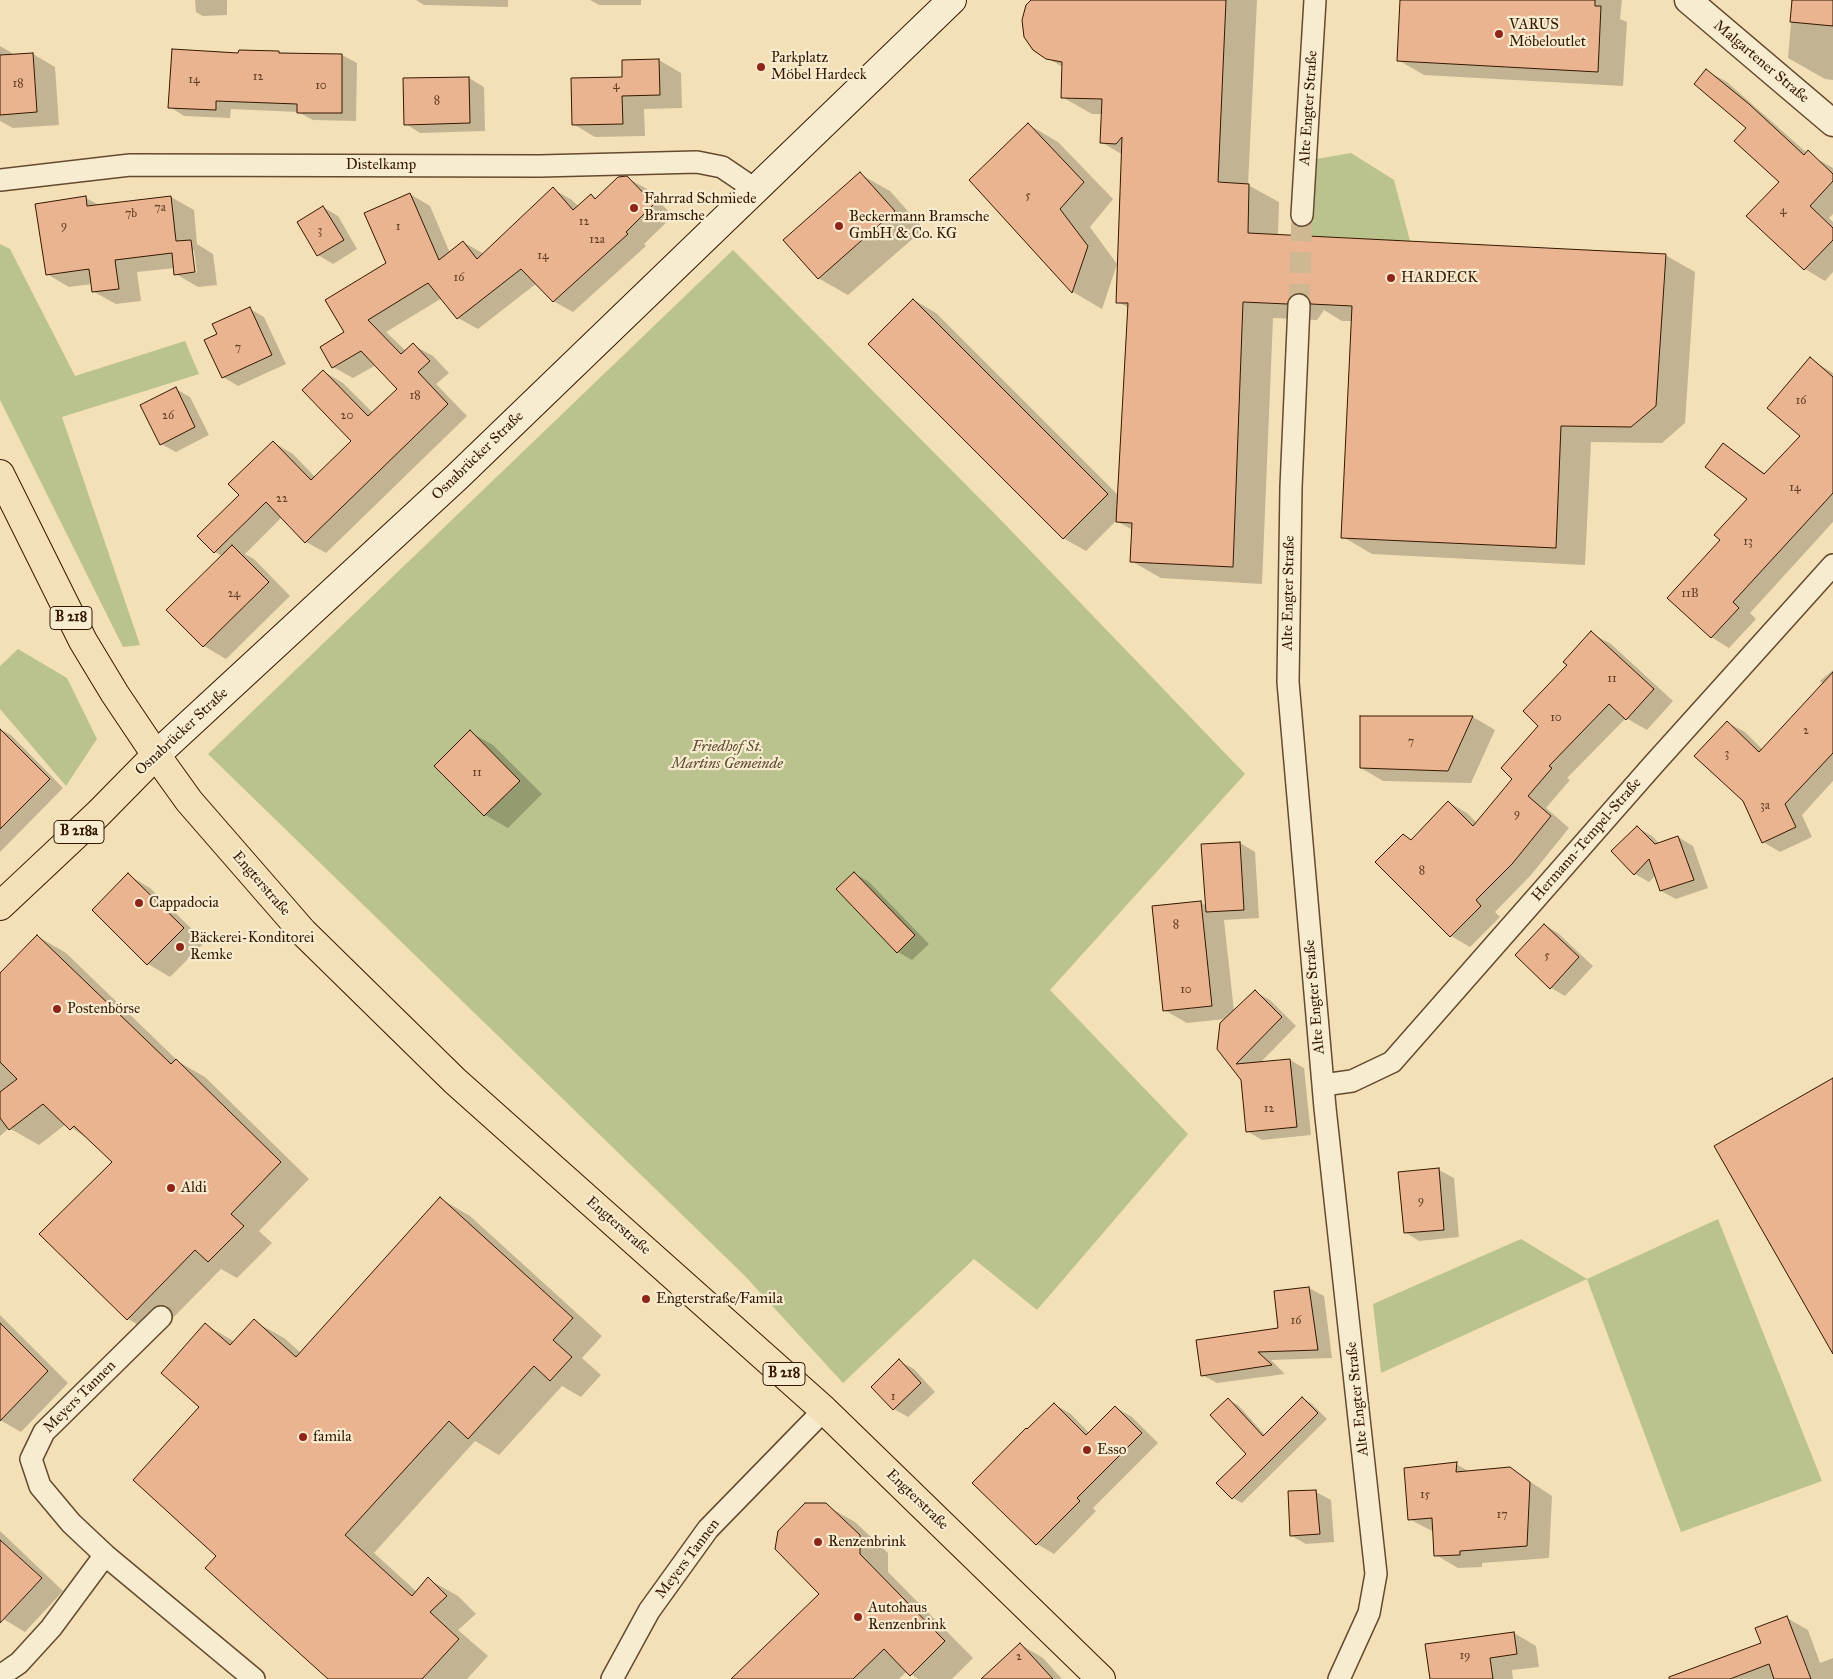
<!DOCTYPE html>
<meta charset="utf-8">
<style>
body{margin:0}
canvas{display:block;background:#f3e0b6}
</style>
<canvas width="1833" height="1679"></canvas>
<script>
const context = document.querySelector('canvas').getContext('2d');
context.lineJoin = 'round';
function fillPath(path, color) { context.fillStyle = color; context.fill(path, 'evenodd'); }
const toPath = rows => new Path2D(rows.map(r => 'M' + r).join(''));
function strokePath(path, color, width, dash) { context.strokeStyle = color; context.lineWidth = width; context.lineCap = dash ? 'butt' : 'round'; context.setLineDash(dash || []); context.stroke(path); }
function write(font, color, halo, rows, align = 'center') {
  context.font = font + ' "IM FELL Great Primer",serif'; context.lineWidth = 4.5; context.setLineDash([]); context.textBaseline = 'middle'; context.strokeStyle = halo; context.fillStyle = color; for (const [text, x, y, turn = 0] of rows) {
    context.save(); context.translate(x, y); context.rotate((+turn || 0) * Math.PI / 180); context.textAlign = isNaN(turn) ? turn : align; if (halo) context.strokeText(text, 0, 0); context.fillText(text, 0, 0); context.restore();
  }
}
const green = toPath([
 [1351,153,1394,180,1410,241,1301,236,1305,161],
 [0,244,10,249,75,376,185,341,199,374,62,417,140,645,123,647,0,400],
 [733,250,996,515,1245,774,1050,990,1188,1134,1037,1310,974,1259,843,1383,744,1275,208,754],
 [18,649,67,678,97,739,66,786,0,709,0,666],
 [1718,1219,1822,1481,1681,1532,1587,1279,1381,1373,1373,1304,1521,1239,1587,1279]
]);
const shadow = toPath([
 [195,0,227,0,227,15,203,16,196,12],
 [416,0,508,0,508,7,424,5],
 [590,0,641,0,641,5,599,5],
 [1032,0,1257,0,1248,185,1279,202,1278,236,1665,255,1695,272,1685,423,1662,443,1591,442,1585,565,1372,554,1343,537,1353,321,1342,321,1324,310,1317,320,1273,318,1262,584,1161,578,1131,561,1133,530,1116,521,1086,551,1063,538,914,300,936,313,1119,496,1129,308,1118,302,1123,155,1101,142,1103,114,1092,114,1062,97,1063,67,1047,58],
 [1401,0,1622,0,1620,19,1627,22,1623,86,1424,75,1398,60],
 [1793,0,1833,0,1833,80,1825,79,1788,58],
 [0,46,12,53,12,56,33,54,55,67,59,125,13,128,0,121],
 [240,51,342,55,357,63,356,121,313,120,298,112,231,109,230,118,184,116,170,107,240,54],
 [659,60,681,73,682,108,644,109,645,136,595,137,573,124,624,78,623,61],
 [1707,71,1727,82,1807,153,1833,168,1833,214,1829,218,1833,222,1833,272,1825,281,1805,269,1748,216,1780,182,1748,128],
 [469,78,484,87,485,131,420,133,406,124],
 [1029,125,1058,142,1113,199,1090,227,1117,264,1102,309,1073,292,971,180],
 [860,174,890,191,924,229,848,295,818,278],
 [627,178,647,189,673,216,644,244,646,246,573,312,553,301,537,283,478,329,458,318,442,298,386,332,406,351,413,345,433,356,449,373,436,384,467,416,326,553,306,542,282,517,245,554,254,559,290,596,226,659,204,646,222,556,215,552,240,495,273,442,293,454,316,478,353,441,323,371,343,383,373,413,398,389,376,365,353,378,333,367,346,333,388,264,410,194,430,206,450,253,463,242,484,254,553,189,572,200,579,207,591,195,597,199],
 [171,197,194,210,197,244,213,254,217,285,198,287,176,274,175,268,137,272,141,301,116,304,94,292,92,284,69,287,47,274,86,198,99,205],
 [191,250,194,250,197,272,194,273],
 [323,207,338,216,357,249,333,264,318,255],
 [250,309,264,317,286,364,238,386,223,377,206,341,218,335],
 [1810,359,1833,373,1833,522,1750,613,1756,619,1729,648,1711,637,1721,540,1749,499,1724,444,1766,474,1801,436],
 [176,389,190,397,209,435,176,452,161,444],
 [1591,633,1611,644,1673,701,1647,730,1626,718,1567,778,1570,780,1546,808,1569,828,1531,875,1495,912,1500,917,1470,947,1451,936,1377,862,1412,841,1448,802,1467,813,1477,823,1514,779,1569,665],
 [1833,670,1833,781,1802,815,1812,837,1780,852,1763,842,1728,723,1745,732,1763,750,1823,684,1820,681],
 [1473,717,1495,730,1471,783,1383,781,1361,768,1362,718],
 [0,729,11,735,63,788,0,852],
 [470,732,493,745,542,794,508,828,485,815,436,766],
 [1637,827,1652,836,1660,844,1678,837,1693,846,1708,888,1676,899,1661,891,1656,875,1649,882,1635,874],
 [1240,843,1255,852,1259,918,1224,920,1234,1011,1255,992,1270,1000,1296,1026,1260,1063,1290,1060,1304,1068,1311,1135,1262,1140,1247,1131,1242,1080,1218,1048,1225,1019,1187,1023,1164,1010,1201,902,1206,906],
 [854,873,869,882,929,944,912,960,898,952],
 [128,875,150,888,205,942,170,977,148,964,94,910],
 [1545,925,1559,934,1593,966,1565,996,1551,988],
 [37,936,66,953,179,1062,205,1077,309,1179,259,1231,272,1243,237,1278,221,1269,156,1335,128,1319,113,1162,91,1141,66,1124,39,1145,9,1128,0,1136,0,975],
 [1439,1170,1454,1178,1459,1237,1419,1241,1405,1232],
 [441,1199,470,1216,602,1336,582,1358,601,1375,581,1397,562,1386,499,1455,475,1441,374,1553,417,1592,428,1579,458,1596,476,1614,458,1630,488,1656,467,1679,329,1679,218,1556,201,1407,206,1325,235,1342,254,1321,284,1338,301,1353],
 [1309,1288,1324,1296,1332,1358,1271,1360,1285,1374,1217,1383,1202,1375,1279,1329],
 [0,1315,68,1383,21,1432,0,1420],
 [899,1361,914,1369,935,1392,908,1417,894,1409],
 [1303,1398,1312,1404,1327,1419,1242,1503,1233,1498,1247,1454,1228,1400,1238,1405,1265,1435],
 [1054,1404,1071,1414,1089,1433,1115,1407,1132,1417,1158,1443,1093,1508,1096,1511,1054,1554,1037,1544,974,1483],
 [1456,1464,1470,1472,1509,1468,1552,1496,1549,1558,1482,1563,1482,1567,1458,1568,1436,1555,1434,1532,1409,1519],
 [1316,1492,1331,1500,1334,1542,1306,1544,1292,1536],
 [825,1505,855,1522,888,1553,888,1572,973,1658,952,1679,918,1679,907,1671,899,1679,733,1679,820,1594],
 [0,1531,63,1591,25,1632,0,1617],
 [1787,1618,1808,1630,1820,1663,1833,1658,1833,1679,1705,1679,1762,1643],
 [1514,1633,1536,1646,1539,1667,1512,1670,1513,1679,1431,1679],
 [1021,1645,1043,1658,1062,1679,998,1679]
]);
const building = toPath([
 [1031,0,1226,0,1218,182,1249,184,1248,233,1666,254,1656,406,1631,427,1561,426,1556,548,1341,538,1352,306,1311,304,1306,295,1299,293,1293,294,1287,304,1243,302,1233,567,1130,562,1132,523,1116,522,1128,303,1116,303,1122,137,1116,144,1100,143,1102,99,1061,98,1062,62,1046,59,1033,50,1024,37,1022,20,1026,5,1031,0],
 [1400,0,1595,0,1595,6,1601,6,1598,72,1397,61,1400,0],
 [1792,0,1833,0,1833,26,1790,22,1792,0],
 [172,49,238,53,239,50,279,51,279,53,342,54,342,113,297,113,297,104,216,101,216,110,168,108,172,49],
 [33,53,37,112,0,115,0,55,33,53],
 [659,59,660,95,622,96,623,124,572,125,571,78,622,77,622,60,659,59],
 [1706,69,1749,104,1804,155,1808,150,1833,174,1833,181,1810,206,1833,228,1833,240,1804,270,1746,216,1779,182,1734,141,1746,128,1694,84,1706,69],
 [469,77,470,123,404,125,403,78,469,77],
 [1028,123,1084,182,1060,209,1088,246,1072,293,969,180,1028,123],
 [860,172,895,211,818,279,783,240,860,172],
 [627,176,654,204,626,232,628,234,553,302,521,269,457,319,428,283,368,320,401,354,413,343,430,361,418,372,448,404,305,543,266,502,214,553,197,536,239,495,228,484,273,441,311,480,351,441,302,390,323,370,368,416,397,389,361,351,332,368,320,347,344,332,325,300,386,263,364,213,410,193,439,260,463,241,477,259,553,187,573,210,591,194,595,199,618,177,627,176],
 [86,196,87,206,171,196,176,241,191,240,195,272,174,275,172,253,115,260,119,289,92,292,89,269,46,275,35,204,86,196],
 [323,206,344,240,317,256,297,222,323,206],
 [913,299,1108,494,1063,539,868,344,913,299],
 [250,307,272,355,222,378,204,340,217,334,212,324,250,307],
 [1810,357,1833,377,1833,493,1733,602,1739,608,1711,638,1667,598,1720,540,1714,535,1747,499,1705,467,1723,443,1764,474,1800,436,1767,408,1810,357],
 [176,387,195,427,160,445,140,405,176,387],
 [232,545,269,582,203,647,166,610,232,545],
 [1591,631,1654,689,1626,720,1609,704,1549,766,1552,768,1528,796,1551,816,1512,864,1476,900,1481,906,1450,937,1375,862,1403,834,1411,840,1448,801,1473,826,1512,779,1501,768,1538,726,1523,711,1567,665,1563,662,1591,631],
 [1833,672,1833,753,1785,804,1796,827,1762,843,1743,801,1694,756,1727,721,1759,752,1833,672],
 [1360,716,1473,716,1448,771,1360,768,1360,716],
 [0,729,50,779,0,829,0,729],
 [470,730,520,781,484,816,434,766,470,730],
 [1637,826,1655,844,1678,836,1694,880,1660,891,1649,859,1634,875,1611,851,1637,826],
 [1240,842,1244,910,1206,912,1201,844,1240,842],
 [854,872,915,935,897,953,836,889,854,872],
 [128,873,184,928,147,965,92,910,128,873],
 [1201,901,1212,1006,1163,1011,1152,906,1201,901],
 [1544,924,1579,957,1550,989,1515,955,1544,924],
 [37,935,171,1064,176,1059,281,1162,231,1214,244,1226,208,1262,195,1250,127,1320,39,1234,112,1162,74,1126,70,1130,43,1104,9,1130,0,1118,0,1092,17,1079,0,1062,0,973,37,935],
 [1255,990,1282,1017,1236,1064,1290,1059,1297,1127,1246,1132,1241,1080,1217,1049,1220,1023,1255,990],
 [1833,1078,1833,1354,1714,1146,1833,1078],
 [1439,1168,1444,1230,1404,1233,1398,1172,1439,1168],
 [440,1197,573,1318,553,1340,572,1357,550,1381,534,1366,468,1439,449,1421,345,1535,412,1596,428,1577,447,1596,430,1612,459,1639,422,1679,328,1679,205,1568,216,1556,133,1480,199,1407,161,1373,205,1323,230,1345,254,1319,296,1357,440,1197],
 [1309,1287,1318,1350,1258,1352,1272,1365,1201,1376,1196,1340,1278,1328,1274,1291,1309,1287],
 [0,1323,48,1371,0,1421,0,1323],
 [899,1359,921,1383,893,1410,871,1387,899,1359],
 [1302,1397,1318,1413,1232,1499,1216,1483,1246,1454,1210,1415,1228,1398,1263,1436,1302,1397],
 [1054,1403,1086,1435,1115,1406,1142,1433,1077,1498,1080,1501,1036,1545,972,1483,1026,1428,1027,1429,1054,1403],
 [1457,1462,1456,1472,1510,1467,1530,1482,1527,1546,1460,1551,1460,1555,1434,1556,1432,1518,1408,1520,1404,1468,1457,1462],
 [1316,1490,1320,1534,1290,1536,1288,1491,1316,1490],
 [805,1503,826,1503,860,1535,860,1554,945,1641,910,1676,884,1649,853,1679,731,1679,819,1594,775,1549,778,1531,805,1503],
 [0,1540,42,1578,0,1623,0,1540],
 [1787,1616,1811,1679,1774,1679,1769,1664,1730,1679,1669,1679,1669,1677,1761,1643,1755,1628,1787,1616],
 [1514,1632,1517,1654,1490,1658,1493,1679,1430,1679,1425,1644,1514,1632],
 [1020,1643,1053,1679,981,1679,1020,1643]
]);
const minorTunnel = toPath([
 [1299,305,1302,215]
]);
const minor = toPath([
 [0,180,130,165,540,166,697,162,722,167,756,190],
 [1302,215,1315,0],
 [1299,305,1291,487,1288,682,1325,1108,1376,1574,1369,1613,1339,1679],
 [1323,1085,1352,1081,1392,1062,1653,765,1833,565],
 [161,1317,44,1432,31,1459,40,1486,71,1523,105,1555,254,1679],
 [0,1676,19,1663,51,1628,105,1555],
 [612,1679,649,1611,708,1529,824,1410]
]);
const tertiary = toPath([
 [1688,0,1833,123]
]);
const secondary = toPath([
 [156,755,457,477,952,0]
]);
const primary = toPath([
 [0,906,98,814,156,755,189,801,303,932,455,1081,824,1410,1101,1679]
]);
const trunk = toPath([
 [0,474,83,641,115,694,156,755]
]);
const markers = [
 [1499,34,5,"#8f2418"],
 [761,67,5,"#8f2418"],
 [634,208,5,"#8f2418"],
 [839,226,5,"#8f2418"],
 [1391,278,5,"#8f2418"],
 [139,903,5,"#8f2418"],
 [180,947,5,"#8f2418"],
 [57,1009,5,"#8f2418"],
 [171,1188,5,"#8f2418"],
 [646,1299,5,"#8f2418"],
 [303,1437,5,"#8f2418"],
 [1087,1450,5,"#8f2418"],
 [818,1542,5,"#8f2418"],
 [858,1617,5,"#8f2418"]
];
const numberNames = [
 ["12",258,77],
 ["14",194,80],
 ["18",18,84],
 ["10",321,86],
 ["4",616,86],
 ["8",437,101],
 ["5",1028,196],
 ["7a",160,208],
 ["4",1783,211],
 ["7b",131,214],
 ["12",584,222],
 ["9",64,226],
 ["1",398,227],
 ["3",320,231],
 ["12a",597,240],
 ["14",543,256],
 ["16",459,278],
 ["7",238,348],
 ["18",415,396],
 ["16",1801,401],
 ["26",168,416],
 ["20",347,416],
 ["14",1795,488],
 ["22",282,499],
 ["13",1748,542],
 ["24",234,594],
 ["11B",1690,594],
 ["11",1612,679],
 ["10",1556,718],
 ["2",1806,731],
 ["7",1411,742],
 ["3",1727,754],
 ["11",477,773],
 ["3a",1765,806],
 ["9",1517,814],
 ["8",1422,871],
 ["8",1176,925],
 ["5",1547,956],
 ["10",1186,990],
 ["12",1269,1109],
 ["9",1421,1201],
 ["16",1296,1321],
 ["1",893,1397],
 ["15",1425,1495],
 ["17",1502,1515],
 ["19",1465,1656],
 ["2",1019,1657]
];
const shields = [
 [71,618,42],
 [79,832,50],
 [784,1374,42]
];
const shieldNames = [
 ["B 218",71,618],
 ["B 218a",79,832],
 ["B 218",784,1374]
];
const poiNames = [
 ["VARUS",1509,25],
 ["Möbeloutlet",1509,42],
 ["Parkplatz",771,58],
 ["Möbel Hardeck",771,75],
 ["Fahrrad Schmiede",644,199],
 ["Bramsche",644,216],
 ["Beckermann Bramsche",849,217],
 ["GmbH & Co. KG",849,234],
 ["HARDECK",1401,278],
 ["Cappadocia",149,903],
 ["Bäckerei-Konditorei",190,938],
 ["Remke",190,955],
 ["Postenbörse",67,1009],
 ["Aldi",181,1188],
 ["Engterstraße/Famila",656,1299],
 ["famila",313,1437],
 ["Esso",1097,1450],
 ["Renzenbrink",828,1542],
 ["Autohaus",868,1608],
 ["Renzenbrink",868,1625]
];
const streetNames = [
 ["Malgartener Straße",1761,62,40],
 ["Alte Engter Straße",1309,108,-86],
 ["Distelkamp",381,165],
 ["Osnabrücker Straße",478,456,-44],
 ["Alte Engter Straße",1289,593,-89],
 ["Osnabrücker Straße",182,732,-43],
 ["Hermann-Tempel-Straße",1587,840,-49],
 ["Engterstraße",261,884,49],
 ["Alte Engter Straße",1315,997,-95],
 ["Engterstraße",618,1226,41],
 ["Meyers Tannen",80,1397,-45],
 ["Alte Engter Straße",1358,1399,-96],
 ["Engterstraße",917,1500,44],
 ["Meyers Tannen",688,1559,-53]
];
const parkNames = [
 ["Friedhof St.",727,747],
 ["Martins Gemeinde",727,764]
];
fillPath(green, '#bac28e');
fillPath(shadow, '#0003');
fillPath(building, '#ebb491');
strokePath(building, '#341800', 1);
strokePath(minorTunnel, '#cdb892', 21, [21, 11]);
strokePath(minor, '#644a2e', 24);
strokePath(tertiary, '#644a2e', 29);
strokePath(secondary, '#341800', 30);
strokePath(primary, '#341800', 30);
strokePath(trunk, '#341800', 30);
strokePath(minor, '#f7ebd0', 21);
strokePath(tertiary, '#f7ebd0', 26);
strokePath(secondary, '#f7ebd0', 28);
strokePath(primary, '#f3e0b6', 28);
strokePath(trunk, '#f3e0b6', 28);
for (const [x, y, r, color] of markers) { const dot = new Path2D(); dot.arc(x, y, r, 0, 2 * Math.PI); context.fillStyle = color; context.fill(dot); strokePath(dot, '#f7ebd0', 2); }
write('12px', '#623f24', null, numberNames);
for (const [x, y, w] of shields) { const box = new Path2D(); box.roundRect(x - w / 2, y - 11.5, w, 23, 4); context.fillStyle = '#f7ebd0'; context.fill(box); strokePath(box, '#341800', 1); }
write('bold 14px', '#341800', null, shieldNames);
write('15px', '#341800', '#f7ebd0', poiNames, 'left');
write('15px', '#341800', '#f7ebd0', streetNames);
write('italic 15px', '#5c4b2b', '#f7ebd0', parkNames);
</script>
